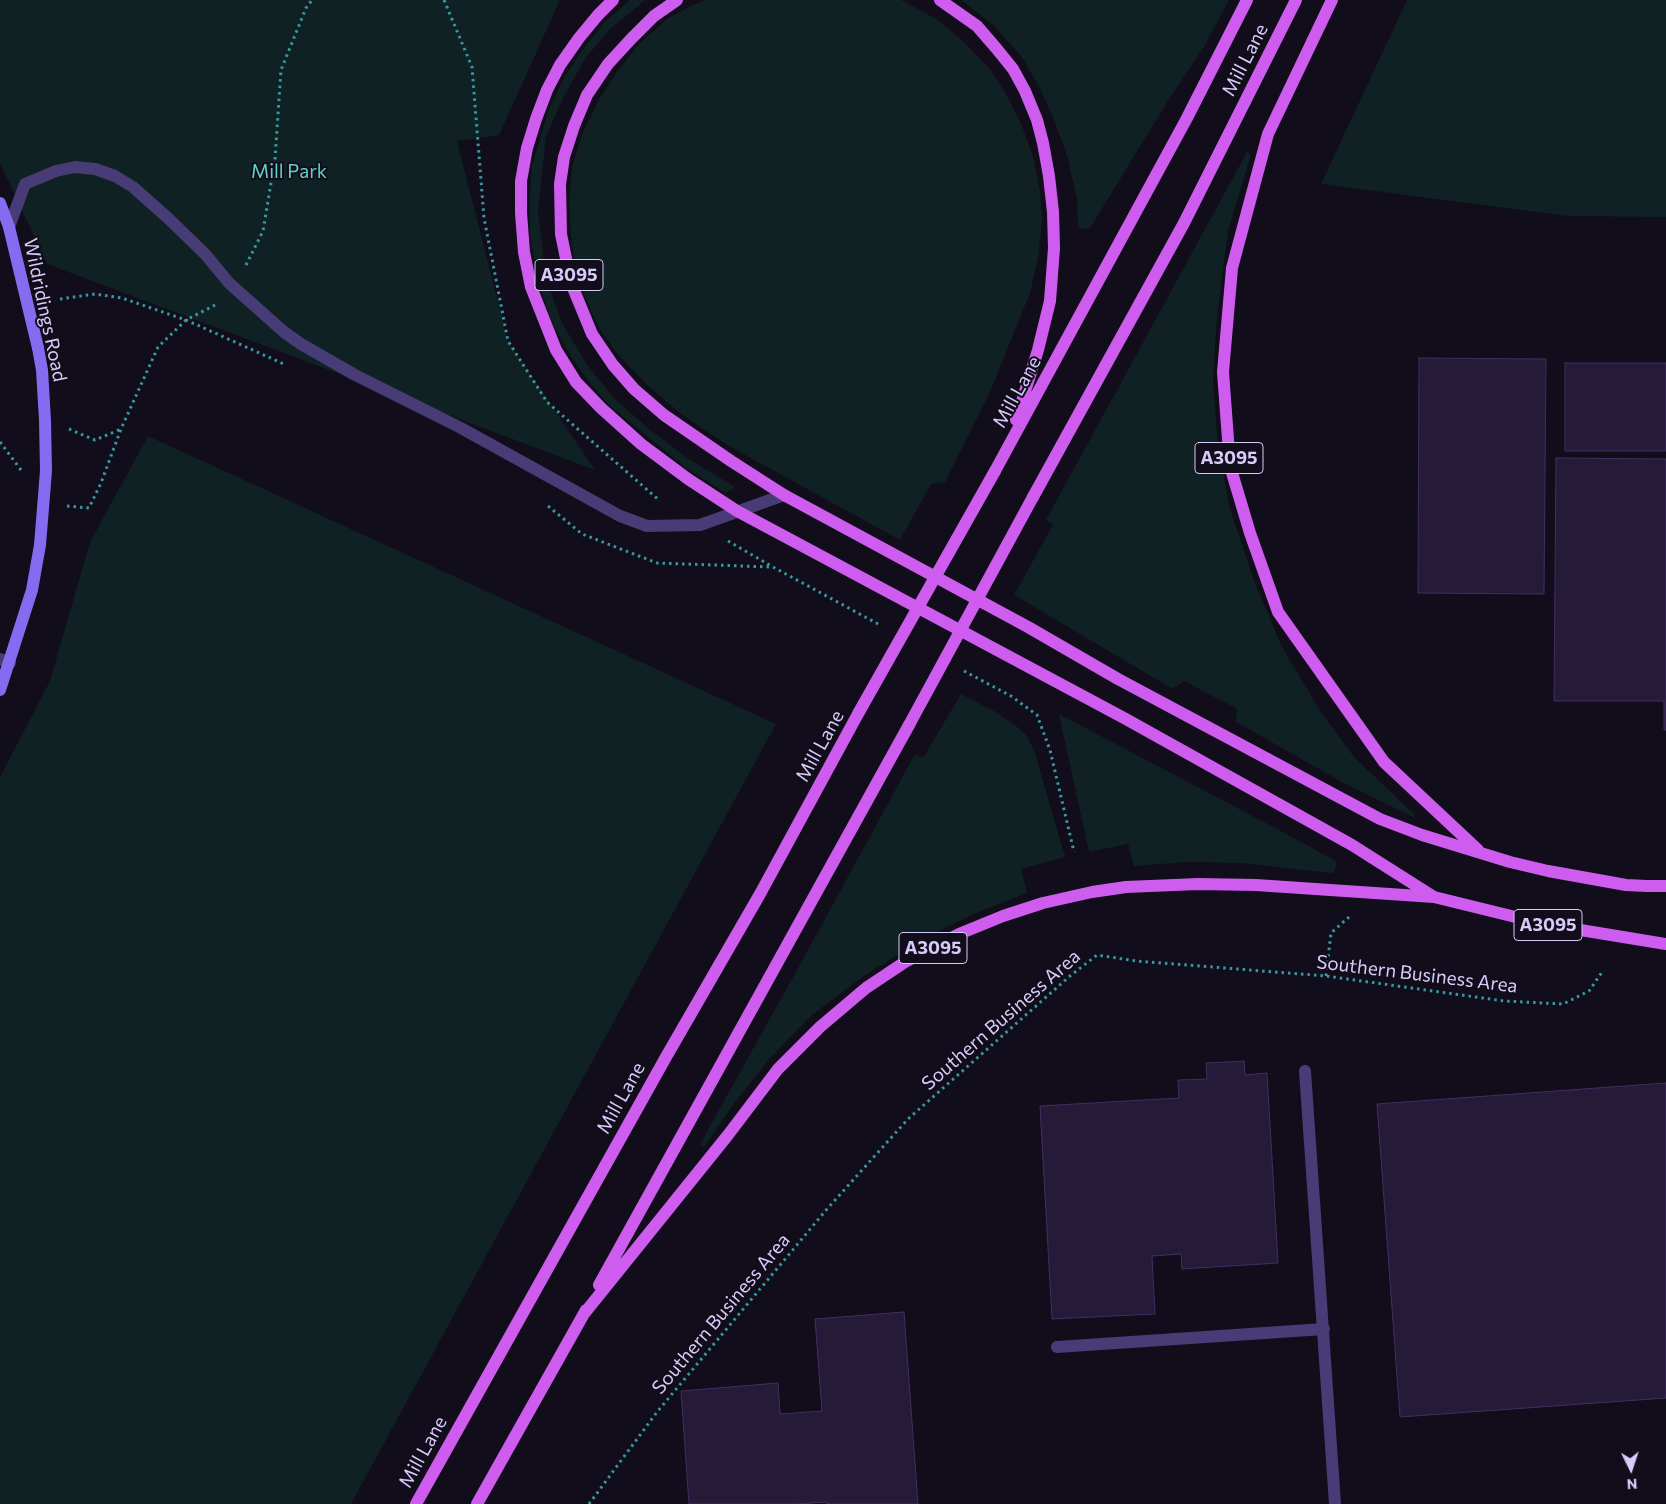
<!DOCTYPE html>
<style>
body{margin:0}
#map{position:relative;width:1666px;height:1504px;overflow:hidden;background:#110d1a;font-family:Commissioner,sans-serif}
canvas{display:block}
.north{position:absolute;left:1606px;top:1444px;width:50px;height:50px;-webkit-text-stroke:4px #110d1a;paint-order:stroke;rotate:176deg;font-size:14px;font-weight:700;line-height:20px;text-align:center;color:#d7cbfa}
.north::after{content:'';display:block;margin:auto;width:18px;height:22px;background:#d7cbfa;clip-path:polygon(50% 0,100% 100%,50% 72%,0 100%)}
</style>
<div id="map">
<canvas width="1666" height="1504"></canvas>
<div class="north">N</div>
</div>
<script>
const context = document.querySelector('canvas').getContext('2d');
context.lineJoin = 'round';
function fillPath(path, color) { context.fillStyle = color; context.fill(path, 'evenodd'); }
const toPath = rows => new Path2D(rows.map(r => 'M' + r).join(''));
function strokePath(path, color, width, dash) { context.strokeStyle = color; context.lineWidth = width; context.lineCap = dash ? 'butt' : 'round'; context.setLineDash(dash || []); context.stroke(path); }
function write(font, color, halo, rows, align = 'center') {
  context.font = font + ' Commissioner,sans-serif'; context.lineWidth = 4; context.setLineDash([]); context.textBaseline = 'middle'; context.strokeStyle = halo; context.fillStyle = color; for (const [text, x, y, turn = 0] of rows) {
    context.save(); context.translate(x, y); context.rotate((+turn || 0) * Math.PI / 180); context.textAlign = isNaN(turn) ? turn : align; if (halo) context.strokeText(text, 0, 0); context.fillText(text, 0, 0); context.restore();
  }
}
const green = toPath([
 [0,0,560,0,499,135,457,141,508,341,595,470,47,264,0,163],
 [630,0,645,0,610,29,585,59,563,98,546,136,538,210,543,254,548,284,562,323,587,365,615,399,649,429,689,459,735,487,726,493,686,468,609,405,590,383,571,357,554,327,543,297,535,264,530,233,530,195,532,165,549,109,565,76,584,48,604,23],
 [707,0,901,0,905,2,938,20,964,42,990,69,1006,94,1022,126,1034,160,1040,191,1042,220,1038,258,1030,293,990,392,945,482,931,484,900,540,729,446,684,416,649,387,620,357,600,330,587,302,576,272,571,238,569,201,572,167,582,134,601,96,620,68,639,44,667,19,693,5],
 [962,0,1229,0,1204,47,1168,101,1090,228,1082,229,1078,227,1077,199,1068,159,1055,122,1038,84,1021,56,994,26],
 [1407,0,1666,0,1666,217,1568,216,1321,184],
 [1247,152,1251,154,1228,231,1217,317,1213,380,1218,447,1230,509,1253,578,1282,647,1321,712,1354,757,1414,814,1415,818,1342,782,1236,722,1237,709,1184,681,1173,689,1014,595,1053,525,1046,520],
 [148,436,776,724,351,1504,0,1504,0,777,50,681,90,542],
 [961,694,992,710,1015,725,1027,736,1035,753,1065,857,1021,869,1027,893,974,914,926,937,864,976,812,1015,771,1057,732,1106,704,1147,700,1144,797,970,915,754,923,758],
 [1059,714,1281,831,1334,860,1337,863,1334,872,1330,873,1242,863,1187,862,1134,866,1128,844,1089,852]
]);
const building = toPath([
 [1419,358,1546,359,1544,594,1418,593,1419,358],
 [1565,363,1666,363,1666,451,1565,451,1565,363],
 [1556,458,1666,459,1666,730,1664,730,1664,701,1554,701,1556,458],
 [1244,1061,1245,1075,1267,1073,1278,1263,1182,1269,1181,1254,1152,1256,1155,1314,1052,1319,1040,1106,1179,1098,1178,1080,1207,1079,1206,1063,1244,1061],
 [1666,1083,1666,1398,1400,1417,1377,1104,1666,1083],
 [904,1312,918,1504,827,1504,827,1502,797,1504,689,1504,681,1391,778,1383,780,1414,822,1411,815,1319,904,1312]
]);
const path = toPath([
 [444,0,472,67,484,218,508,341,547,402,660,501],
 [246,265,263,231,275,159,281,70,306,8,312,0],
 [60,299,95,294,122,298,186,320,286,365],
 [69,429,95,440,121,429],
 [0,442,21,470],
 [67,506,89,508,101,483,121,429,158,347,186,320,217,304],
 [548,506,582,534,657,563,771,567],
 [728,541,773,567,880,625],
 [964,671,1011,696,1037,715,1050,750,1074,852],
 [1326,976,1331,933,1349,917],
 [589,1504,657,1412,827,1209,908,1119,1070,976,1097,955,1136,961,1326,976,1504,1001,1563,1004,1589,991,1602,972]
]);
const lane = toPath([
 [9,227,25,184,56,171,75,167,95,169,115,176,133,187,169,219,206,255,229,283,284,332,301,344,355,375,461,428,620,516,647,526,700,525,784,495],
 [1305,1071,1335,1504],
 [1057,1347,1324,1329]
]);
const street = toPath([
 [0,659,10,663]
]);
const secondary = toPath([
 [0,203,9,227],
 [0,690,32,590,40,545,46,471,45,420,42,370,38,348]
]);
const primary = toPath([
 [613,0,598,15,579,38,560,65,547,90,536,119,527,148,521,181,521,213,524,252,531,287,556,350,576,382,601,408,641,444,688,479,737,511,1124,718,1352,845,1434,897],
 [677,0,654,16,631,39,608,64,587,95,574,126,564,157,560,184,561,234,571,283,592,334,613,365,634,389,664,415,731,461,784,495,1028,627,1118,679,1380,819,1422,835,1510,862,1548,871,1626,885,1647,886,1666,886],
 [940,0,977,26,996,48,1013,69,1025,91,1037,120,1043,143,1049,176,1053,212,1054,248,1050,301,1038,350,1016,420],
 [1332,0,1268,134,1232,268,1223,372,1230,466,1250,533,1278,612,1384,762,1478,850],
 [995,471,1187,118,1247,0],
 [1033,497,1184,223,1296,0],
 [599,1285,909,725],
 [583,1315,728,1135,778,1069,820,1027,866,988,905,962,959,934,1003,916,1043,903,1092,892,1126,887,1198,884,1256,885,1434,897,1544,924,1666,944],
 [416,1504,666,1057,760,894,859,712],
 [477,1504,586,1310]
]);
const secondaryBridge = toPath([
 [9,227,38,348]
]);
const primaryBridge = toPath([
 [859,712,995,471],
 [909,725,1033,497]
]);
const shields = [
 [569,275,68],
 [1229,458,68],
 [1548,925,68],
 [933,948,68]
];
const shieldNames = [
 ["A3095",569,275],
 ["A3095",1229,458],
 ["A3095",1548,925],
 ["A3095",933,948]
];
const streetNames = [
 ["Mill Lane",1245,60,-63],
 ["Wildridings Road",45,310,78],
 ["Mill Lane",1017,392,-61],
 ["Mill Lane",820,746,-61],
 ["Southern Business Area",1417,974,7],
 ["Southern Business Area",1001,1020,-41],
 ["Mill Lane",621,1098,-61],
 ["Southern Business Area",721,1314,-50],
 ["Mill Lane",423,1452,-61]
];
const parkNames = [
 ["Mill Park",289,172]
];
fillPath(green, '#102124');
fillPath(building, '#251b39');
strokePath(building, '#412f63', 1);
strokePath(path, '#3898a1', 3, [2.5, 4]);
strokePath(lane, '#473c75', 12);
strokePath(street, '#473c75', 12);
strokePath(secondary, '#836cf0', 12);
strokePath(primary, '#ce5def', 12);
strokePath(secondaryBridge, '#836cf0', 12);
strokePath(primaryBridge, '#ce5def', 12);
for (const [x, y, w] of shields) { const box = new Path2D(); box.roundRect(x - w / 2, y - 15.5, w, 31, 4); context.fillStyle = '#110d1a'; context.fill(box); strokePath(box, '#d7cbfa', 1); }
write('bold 18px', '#d7cbfa', null, shieldNames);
write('19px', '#d7cbfa', '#110d1a', streetNames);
write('19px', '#60d1c5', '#110d1a', parkNames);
</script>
